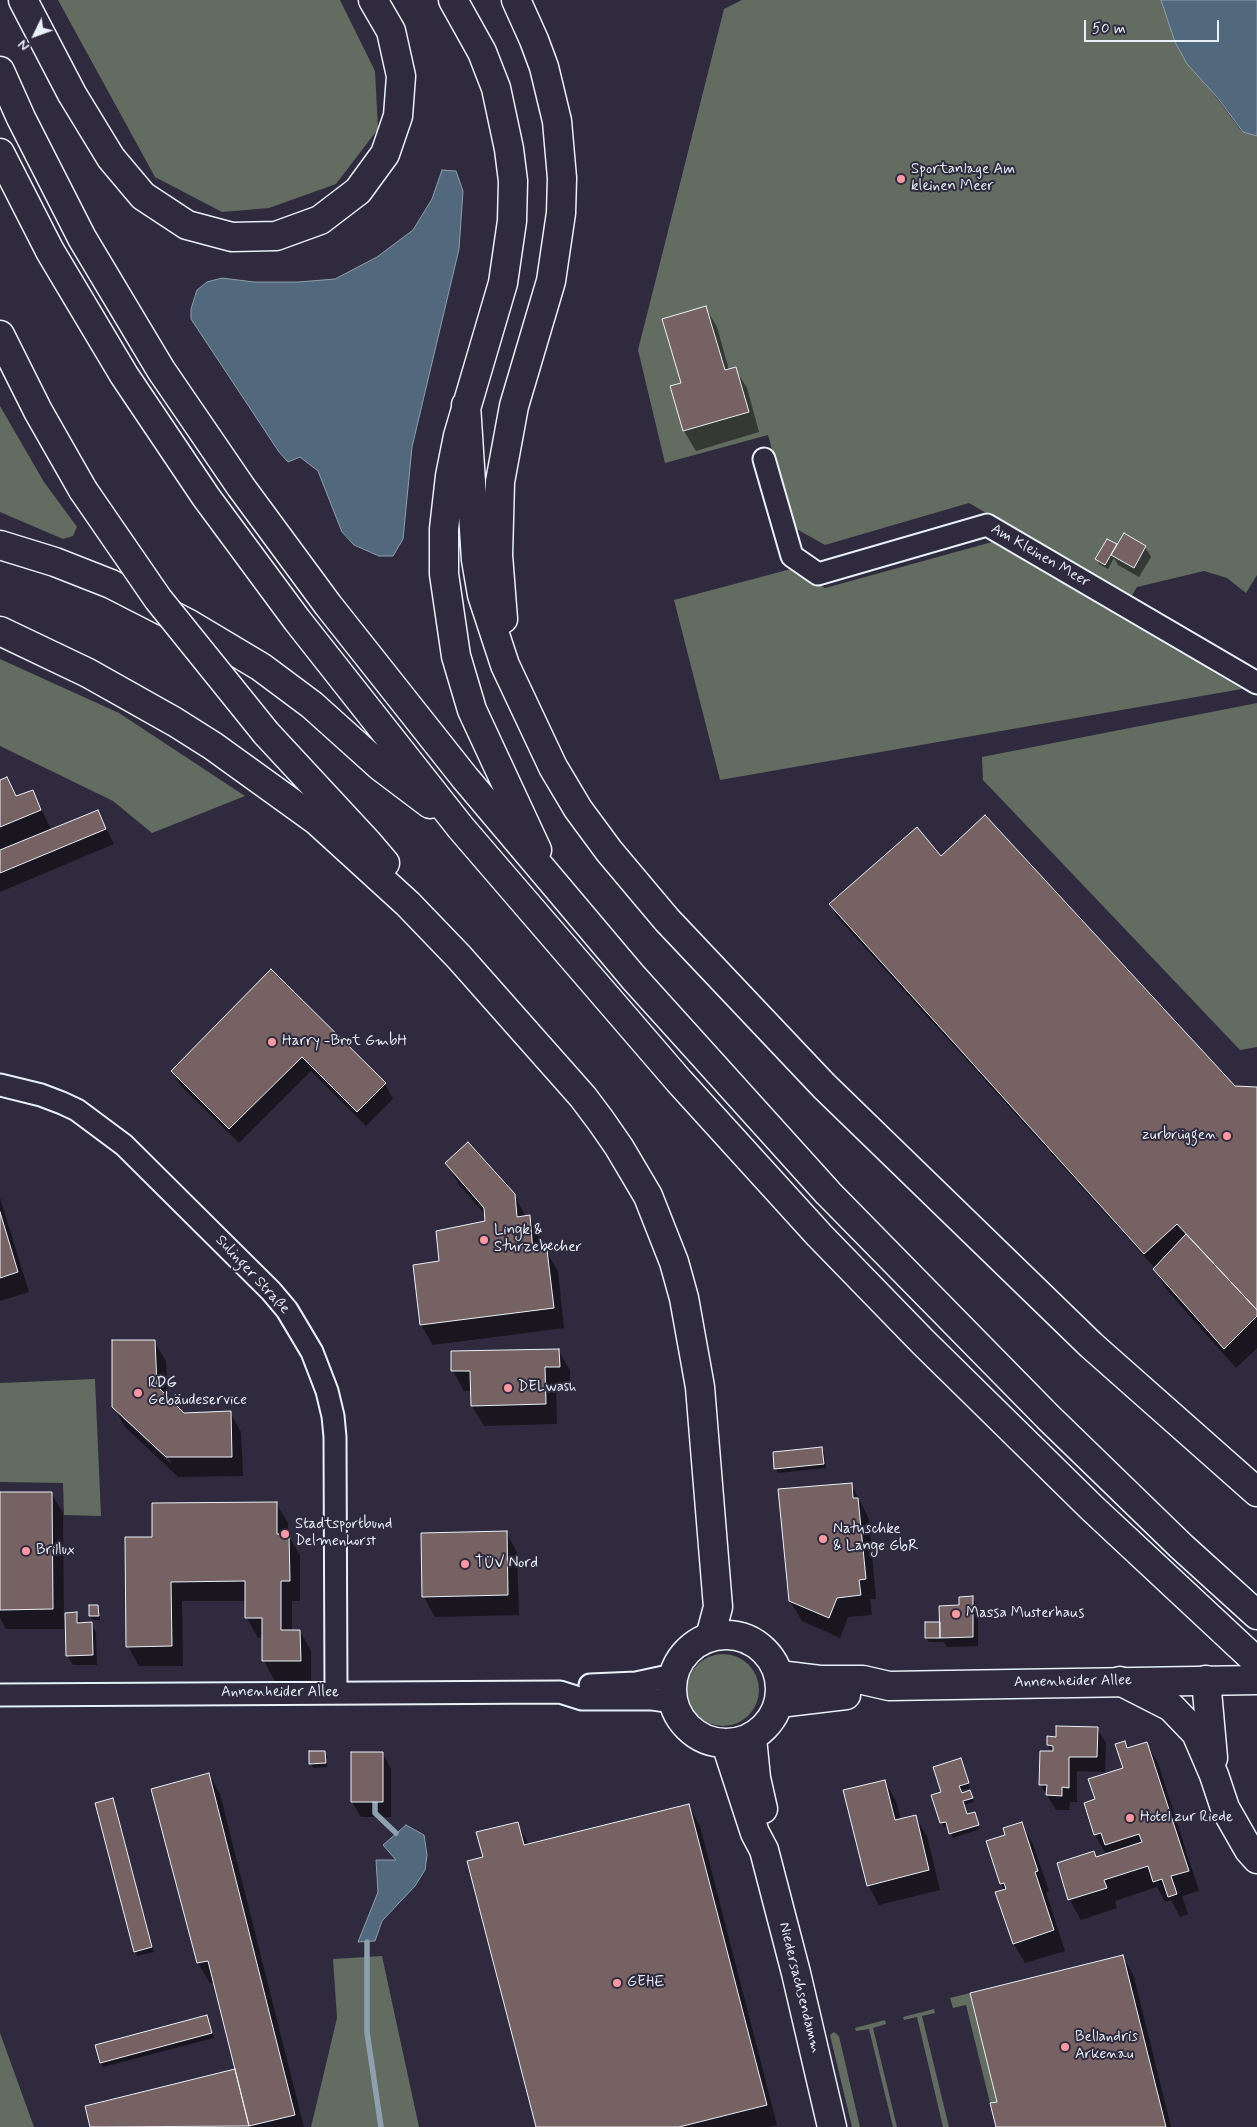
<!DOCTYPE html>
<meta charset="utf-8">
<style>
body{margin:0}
#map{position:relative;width:1257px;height:2127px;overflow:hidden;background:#2f2a3d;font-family:Mynerve,sans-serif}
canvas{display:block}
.north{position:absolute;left:10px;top:10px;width:50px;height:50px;-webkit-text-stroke:4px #2f2a3d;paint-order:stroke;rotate:228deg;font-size:14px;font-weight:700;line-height:20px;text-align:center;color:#e8f1f8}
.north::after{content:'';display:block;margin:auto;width:18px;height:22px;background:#e8f1f8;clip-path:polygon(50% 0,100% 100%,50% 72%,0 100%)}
.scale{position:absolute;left:1084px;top:20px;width:135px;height:22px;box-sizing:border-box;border:2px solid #e8f1f8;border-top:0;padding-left:6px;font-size:15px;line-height:18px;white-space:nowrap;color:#e8f1f8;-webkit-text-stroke:4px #2f2a3d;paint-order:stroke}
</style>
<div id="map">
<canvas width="1257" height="2127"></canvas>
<div class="north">N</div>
<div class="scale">50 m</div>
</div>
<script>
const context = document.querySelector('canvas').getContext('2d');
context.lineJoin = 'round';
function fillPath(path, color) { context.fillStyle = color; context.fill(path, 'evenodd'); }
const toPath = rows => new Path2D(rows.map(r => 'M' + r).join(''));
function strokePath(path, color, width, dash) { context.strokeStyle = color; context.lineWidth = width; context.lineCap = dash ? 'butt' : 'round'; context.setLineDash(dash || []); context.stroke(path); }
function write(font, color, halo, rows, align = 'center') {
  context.font = font + ' Mynerve,sans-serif'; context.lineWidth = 4; context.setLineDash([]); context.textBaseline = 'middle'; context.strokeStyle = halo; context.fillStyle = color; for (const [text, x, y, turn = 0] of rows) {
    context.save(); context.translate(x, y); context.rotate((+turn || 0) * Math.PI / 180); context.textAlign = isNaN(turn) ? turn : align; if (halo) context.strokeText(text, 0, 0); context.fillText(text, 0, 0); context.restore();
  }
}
const green = toPath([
 [58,0,340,0,375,71,378,129,336,184,269,208,222,212,155,177],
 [742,0,1161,0,1175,42,1242,132,1257,136,1257,575,1246,593,1227,578,1204,571,1137,587,1131,597,969,503,825,545,793,527,768,435,665,463,638,350,724,9],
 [0,406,44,482,77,527,73,536,63,539,0,512],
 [992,542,1242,689,720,780,674,600,791,569,825,588],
 [0,659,119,713,245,796,152,833,113,801,0,746],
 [1257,703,1257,1047,1240,1050,983,780,982,757],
 [95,1379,101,1516,64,1515,63,1483,0,1482,0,1383],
 '687 1690a36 36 0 1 1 72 0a36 36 0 1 1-72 0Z',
 [382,1956,419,2127,311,2127,337,2018,333,1959],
 [970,1993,997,2102,990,2103,966,2005,953,2008,950,1998],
 [934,2009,935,2013,922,2016,949,2127,943,2127,917,2017,904,2020,903,2017],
 [885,2020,886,2024,873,2028,897,2127,893,2127,869,2029,856,2031,855,2028],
 [834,2032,839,2036,860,2127,852,2127,830,2035],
 [0,2033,34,2127,0,2127]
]);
const water = toPath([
 [1161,0,1257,0,1257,136,1243,132,1217,97,1187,64,1175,42,1161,0],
 [442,170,456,171,463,191,459,249,412,447,403,539,393,556,379,556,354,545,342,532,318,471,300,457,288,462,279,452,191,319,191,309,197,290,207,282,222,278,254,282,298,282,335,279,377,257,413,230,432,199,442,170],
 [406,1825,424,1835,427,1855,425,1870,415,1886,382,1921,375,1941,358,1942,378,1892,376,1860,396,1860,383,1845,406,1825]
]);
const shadow = toPath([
 [705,307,717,327,729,370,735,369,747,388,759,432,696,451,684,431,671,387,682,384],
 [1108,540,1117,547,1145,547,1151,557,1139,577,1118,565,1114,558,1108,569,1099,564,1097,559],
 [7,778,17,797,32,791,52,831,98,812,114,844,0,892,0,781],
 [941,858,1234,1087,1257,1089,1257,1348,1236,1368,1166,1289,1154,1267,839,919,830,905],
 [271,971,385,1084,393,1099,366,1126,311,1071,239,1143,181,1086,172,1071],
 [446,1163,514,1194,526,1217,529,1217,541,1237,542,1252,546,1251,558,1271,564,1328,433,1345,421,1325,414,1266,441,1262,487,1222,486,1216,458,1183],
 [0,1198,29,1292,0,1301],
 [154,1341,166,1361,168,1398,184,1414,230,1412,241,1432,243,1476,178,1477,125,1427,114,1407],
 [123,1416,171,1461,170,1463,123,1419],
 [558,1350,570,1370,570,1386,556,1387,557,1424,484,1426,472,1406,472,1391,464,1391,453,1371],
 [821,1448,824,1452,826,1468,778,1473,776,1469],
 [851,1484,869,1519,876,1599,870,1599,872,1615,848,1617,840,1638,802,1621,790,1601],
 [0,1493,51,1493,63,1513,64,1629,6,1629,0,1618],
 [276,1503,288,1523,288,1535,300,1555,300,1601,292,1601,292,1631,300,1631,311,1651,311,1680,275,1681,264,1661,264,1638,258,1638,247,1618,246,1601,182,1601,183,1666,139,1666,128,1646,153,1538],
 [506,1532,517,1552,519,1615,435,1617,424,1597],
 [972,1597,978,1607,978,1646,947,1647,944,1642,929,1642,926,1638],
 [98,1606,100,1610,100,1620,93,1620,90,1616],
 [76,1614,82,1624,91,1624,96,1633,97,1665,73,1665,68,1656],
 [1097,1728,1106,1743,1105,1772,1077,1771,1077,1802,1070,1802,1069,1810,1056,1810,1040,1784,1052,1752,1048,1745,1057,1738],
 [1124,1742,1128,1749,1146,1743,1158,1763,1199,1891,1182,1896,1188,1914,1180,1917,1171,1900,1165,1902,1157,1887,1115,1901,1117,1908,1081,1920,1070,1900,1058,1864,1094,1853,1097,1858,1106,1854,1095,1835,1085,1804,1097,1800,1124,1769],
 [324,1752,327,1756,327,1767,313,1768,311,1763],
 [383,1754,391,1769,391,1817,361,1817,352,1802],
 [963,1764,970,1788,961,1790,962,1794,970,1792,974,1802,964,1805,968,1816,977,1818,980,1829,953,1838,948,1826,944,1827,942,1823,933,1796,943,1793],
 [209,1774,220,1794,304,2127,91,2127,86,2107,236,2070,214,1982,210,1983,198,1963,153,1790],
 [885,1782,896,1801,901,1820,915,1816,927,1836,940,1890,879,1905,868,1885],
 [113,1800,154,1952,137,1956,96,1804],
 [689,1806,700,1826,777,2125,768,2127,537,2127,485,1858,517,1823,529,1845],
 [1022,1824,1033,1844,1049,1891,1046,1892,1065,1951,1025,1963,1014,1944,1005,1891,1001,1884,1007,1836],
 [1123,1957,1134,1977,1171,2127,997,2127],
 [207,2016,214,2038,103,2067,101,2063,96,2046]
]);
const stream = toPath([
 [375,1802,375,1813,396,1833],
 [367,1942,367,2032,381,2127]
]);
const building = toPath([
 [706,306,725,370,736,367,749,412,683,431,670,386,681,383,662,319,706,306],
 [1124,533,1146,546,1134,568,1111,555,1124,533],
 [1107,539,1117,544,1105,565,1095,559,1107,539],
 [7,777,16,796,33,790,41,810,0,827,0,780,7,777],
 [98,810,106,829,0,873,0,850,98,810],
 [985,815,1235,1086,1257,1087,1257,1310,1177,1224,1144,1254,829,904,917,827,941,856,985,815],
 [271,969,386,1083,357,1112,302,1057,229,1129,171,1071,271,969],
 [468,1142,515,1194,517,1217,530,1215,533,1252,547,1250,554,1308,420,1325,413,1265,439,1261,436,1231,485,1221,484,1208,445,1163,468,1142],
 [0,1212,18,1272,0,1278,0,1212],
 [1186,1234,1257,1310,1257,1316,1224,1349,1153,1269,1186,1234],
 [112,1340,155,1340,157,1386,184,1413,231,1411,232,1457,166,1457,112,1407,112,1340],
 [559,1349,560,1367,545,1367,546,1404,471,1406,470,1371,451,1371,451,1351,559,1349],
 [822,1447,824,1464,774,1469,773,1452,822,1447],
 [852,1483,853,1498,858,1498,866,1579,859,1580,861,1595,837,1598,829,1618,789,1601,778,1489,852,1483],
 [0,1492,52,1492,53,1609,0,1610,0,1492],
 [277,1502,277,1534,289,1534,290,1581,281,1581,281,1630,300,1630,301,1661,262,1661,262,1618,245,1618,245,1581,171,1582,172,1646,126,1647,125,1537,152,1537,152,1503,277,1502],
 [507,1531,508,1595,422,1597,421,1533,507,1531],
 [973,1596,973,1637,940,1638,939,1606,959,1605,959,1597,973,1596],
 [89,1605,98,1605,99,1616,89,1616,89,1605],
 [77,1612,77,1623,92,1622,93,1655,66,1656,65,1613,77,1612],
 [925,1622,940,1622,940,1638,925,1638,925,1622],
 [1056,1726,1098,1727,1097,1757,1069,1757,1069,1788,1062,1787,1062,1796,1046,1795,1047,1785,1039,1785,1040,1751,1053,1751,1053,1746,1047,1745,1047,1736,1056,1737,1056,1726],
 [1125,1741,1127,1748,1147,1742,1189,1871,1171,1876,1177,1894,1168,1897,1162,1879,1153,1882,1148,1866,1104,1880,1107,1888,1068,1900,1057,1863,1094,1851,1096,1857,1142,1842,1139,1834,1105,1845,1101,1833,1094,1835,1084,1803,1095,1799,1088,1779,1123,1768,1115,1744,1125,1741],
 [309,1751,325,1751,326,1763,309,1764,309,1751],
 [351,1752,383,1752,383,1802,351,1802,351,1752],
 [961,1758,969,1783,959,1786,962,1793,970,1790,973,1798,963,1801,967,1814,975,1812,979,1825,949,1834,946,1822,940,1823,931,1795,941,1792,933,1767,961,1758],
 [209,1773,295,2115,249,2126,208,1961,197,1963,151,1789,209,1773],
 [885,1780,895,1820,916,1815,929,1870,867,1886,843,1790,885,1780],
 [113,1798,152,1947,134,1952,95,1803,113,1798],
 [689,1804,767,2105,679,2127,536,2127,467,1861,483,1857,476,1832,518,1822,524,1845,689,1804],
 [1022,1822,1038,1871,1035,1872,1054,1930,1013,1944,995,1892,1006,1889,1004,1883,1000,1884,986,1841,1005,1835,1003,1828,1022,1822],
 [1123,1955,1166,2127,996,2127,990,2103,997,2102,970,1993,1123,1955],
 [207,2015,212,2033,100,2063,95,2045,207,2015],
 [235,2069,249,2126,90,2127,85,2106,235,2069]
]);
const street = toPath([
 [764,459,792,556,818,574,987,525,1257,683],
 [0,1085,41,1095,62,1103,77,1110,124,1145,271,1291,287,1310,312,1352,327,1391,333,1416,335,1437,336,1693],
 [590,1685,636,1683,673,1675],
 [0,1695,560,1692,582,1699,652,1699,673,1702]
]);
const secondary = toPath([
 '672 1689a54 54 0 1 1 108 0a54 54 0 1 1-108 0Z',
 [779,1675,820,1680,863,1680,889,1686,1257,1680],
 [779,1703,846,1695],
 [752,1738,756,1778,763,1809],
 [726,1744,755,1833,764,1850,796,1973,832,2127]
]);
const highway = toPath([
 [23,0,72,94,111,158,143,196,187,225,232,237,276,236,320,220,358,191,385,154,398,116,401,76,391,31,373,0],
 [453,0,482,52,496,88,509,149,513,181,512,221,503,283,458,436,450,476,444,529,444,574,456,656,472,710,537,850],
 [0,71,21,118,82,238,161,370,241,487,328,605,465,778,633,977,828,1193,1048,1417,1182,1547,1257,1615],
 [0,153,50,251,124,375,206,497,297,620,461,828,679,1081,819,1235,923,1342,1092,1508,1257,1662],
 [0,335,38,411,83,490],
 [466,405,476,560,482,595,505,665,553,767,578,809,609,851,667,920,824,1086,1091,1345,1257,1492],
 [0,545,55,562,111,584,189,624,261,667,312,705,381,767,430,804],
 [503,619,498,555,500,482,514,406,551,281,561,213,562,178,557,121,544,67,534,40,516,0],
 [0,631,88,673,175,722,213,746,317,821,408,904,459,957,583,1097,601,1121,619,1147,648,1196,674,1262,684,1298,700,1387,718,1607,710,1637],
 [266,733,368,843,385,863],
 [1206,1680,1213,1758],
 [1120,1681,1171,1707,1196,1733,1214,1775,1225,1808,1249,1850,1257,1859]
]);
const highwayBridge = toPath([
 [83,490,158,599,266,733]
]);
const markers = [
 [901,179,5,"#ff9aa2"],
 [272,1042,5,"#ff9aa2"],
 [1227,1136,5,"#ff9aa2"],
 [484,1240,5,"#ff9aa2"],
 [508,1388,5,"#ff9aa2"],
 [138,1393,5,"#ff9aa2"],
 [285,1534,5,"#ff9aa2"],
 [823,1539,5,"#ff9aa2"],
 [26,1551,5,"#ff9aa2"],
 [465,1564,5,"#ff9aa2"],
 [956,1614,5,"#ff9aa2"],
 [1130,1818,5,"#ff9aa2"],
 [617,1983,5,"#ff9aa2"],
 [1065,2047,5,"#ff9aa2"]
];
const poiNames = [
 ["Sportanlage Am",911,170],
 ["kleinen Meer",911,187],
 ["Harry -Brot GmbH",282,1042],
 ["zurbrüggen",1217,1136,"right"],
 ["Lingk &",494,1231],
 ["Sturzebecher",494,1248],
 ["RDG",148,1384],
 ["Gebäudeservice",148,1401],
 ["DELwash",518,1388],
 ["Stadtsportbund",295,1525],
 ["Delmenhorst",295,1542],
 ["Natuschke",833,1530],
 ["& Lange GbR",833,1547],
 ["Brillux",36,1551],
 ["TÜV Nord",475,1564],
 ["Massa Musterhaus",966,1614],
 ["Hotel zur Riede",1140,1818],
 ["GEHE",627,1983],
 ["Bellandris",1075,2038],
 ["Arkenau",1075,2055]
];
const streetNames = [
 ["Am Kleinen Meer",1040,556,30],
 ["Sulinger Straße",252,1275,47],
 ["Annenheider Allee",1073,1682,-1],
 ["Annenheider Allee",280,1693],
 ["Niedersachsendamm",799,1988,76]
];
fillPath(green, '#626c60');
fillPath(water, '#52697d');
strokePath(water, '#8e9fae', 1);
fillPath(shadow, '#0007');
strokePath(stream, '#8e9fae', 5.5);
fillPath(building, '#766263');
strokePath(building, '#e8f1f8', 1);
strokePath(street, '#e8f1f8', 25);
strokePath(secondary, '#e8f1f8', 31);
strokePath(highway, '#e8f1f8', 31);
strokePath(street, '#2f2a3d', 21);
strokePath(secondary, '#2f2a3d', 28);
strokePath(highway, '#2f2a3d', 28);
strokePath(highwayBridge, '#e8f1f8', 31, []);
strokePath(highwayBridge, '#2f2a3d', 28);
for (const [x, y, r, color] of markers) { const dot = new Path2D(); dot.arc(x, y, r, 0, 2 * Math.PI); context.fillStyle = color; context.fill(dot); strokePath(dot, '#2f2a3d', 2); }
write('15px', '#e8f1f8', '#2f2a3d', poiNames, 'left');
write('15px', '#e8f1f8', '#2f2a3d', streetNames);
</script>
